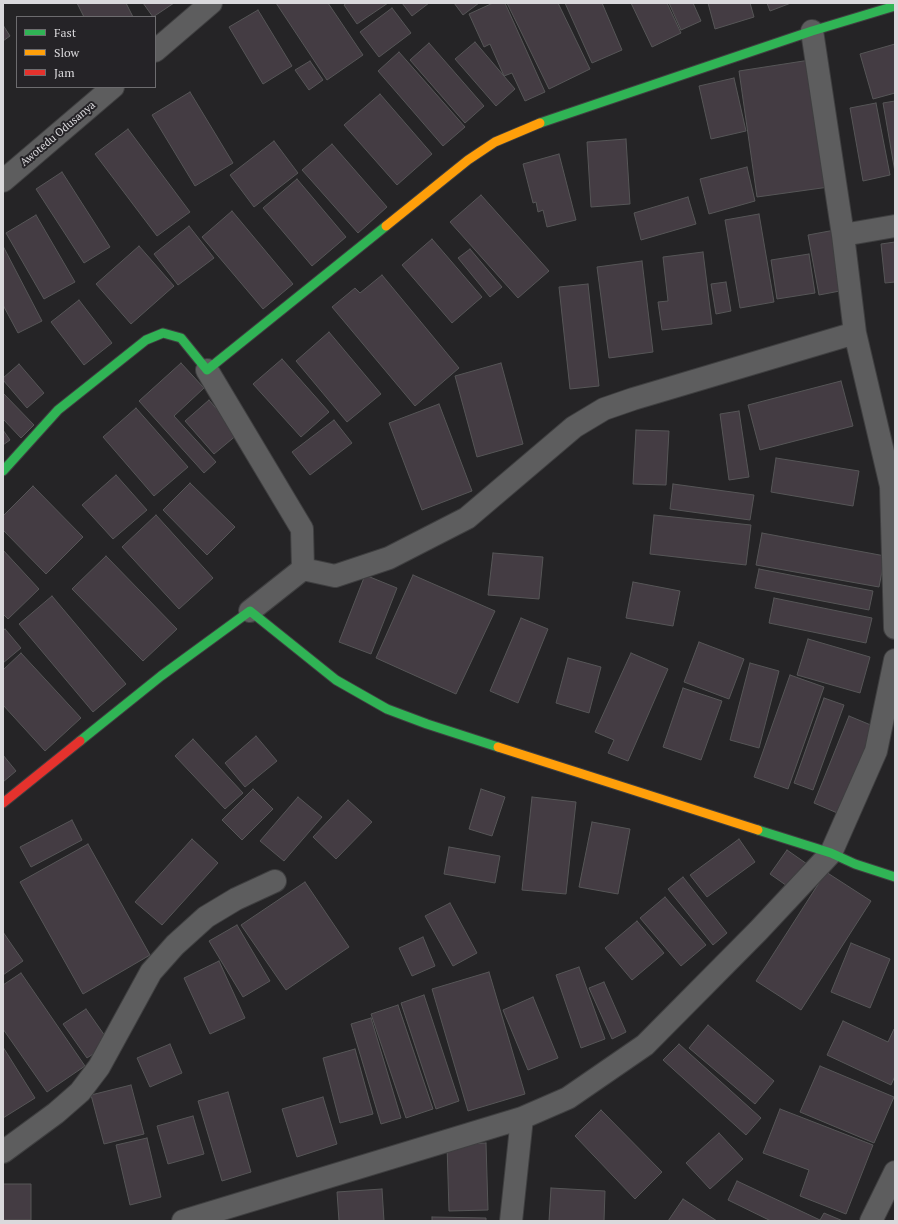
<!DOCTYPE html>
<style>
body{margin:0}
#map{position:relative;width:898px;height:1224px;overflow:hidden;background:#252426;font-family:"PT Serif",serif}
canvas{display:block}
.frame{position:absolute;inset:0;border:4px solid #dad9dc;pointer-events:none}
.legend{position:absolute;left:16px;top:16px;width:140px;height:72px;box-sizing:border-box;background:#252327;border:1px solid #6d6c6f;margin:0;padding:5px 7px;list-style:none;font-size:12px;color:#dad9dc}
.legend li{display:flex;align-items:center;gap:8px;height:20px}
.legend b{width:20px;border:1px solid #6d6c6f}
</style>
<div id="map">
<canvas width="898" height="1224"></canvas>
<div class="frame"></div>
<ul class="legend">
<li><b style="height:5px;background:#30b455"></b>Fast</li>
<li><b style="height:5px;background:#ff9f0a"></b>Slow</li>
<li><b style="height:5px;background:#e5322d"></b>Jam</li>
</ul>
</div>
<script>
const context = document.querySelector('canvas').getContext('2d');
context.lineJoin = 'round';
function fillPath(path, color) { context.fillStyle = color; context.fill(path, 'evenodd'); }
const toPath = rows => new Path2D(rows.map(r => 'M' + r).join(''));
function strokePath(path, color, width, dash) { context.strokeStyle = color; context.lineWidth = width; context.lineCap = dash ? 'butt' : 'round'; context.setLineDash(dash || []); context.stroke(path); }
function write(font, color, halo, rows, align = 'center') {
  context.font = font + ' "PT Serif",serif'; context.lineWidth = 4; context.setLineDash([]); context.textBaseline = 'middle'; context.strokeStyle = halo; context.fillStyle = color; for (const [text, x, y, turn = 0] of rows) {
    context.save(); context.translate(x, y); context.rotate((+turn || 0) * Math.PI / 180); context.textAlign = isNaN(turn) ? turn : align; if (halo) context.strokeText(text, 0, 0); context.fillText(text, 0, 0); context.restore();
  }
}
const building = toPath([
 [77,3,126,3,133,17,84,17,77,3],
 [143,3,174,3,153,17,143,3],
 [276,3,328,3,363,55,327,80,276,3],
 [347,3,388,3,357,24,344,5,347,3],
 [402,3,429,3,412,16,402,3],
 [454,3,479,3,463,15,454,3],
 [493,3,505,3,545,92,525,101,512,73,504,76,490,44,484,47,469,14,493,3],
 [507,3,558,3,590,69,549,89,507,3],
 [565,3,602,3,622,50,592,63,565,3],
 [631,3,667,3,681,33,652,47,631,3],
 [669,3,693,3,701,21,681,30,669,3],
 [708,3,750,3,754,17,715,29,708,3],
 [767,3,791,3,770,11,767,3],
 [392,8,411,33,379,57,360,32,392,8],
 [258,10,292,66,263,84,229,27,258,10],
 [3,25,10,36,3,41,3,25],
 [475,42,515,89,496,106,455,59,475,42],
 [429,43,484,106,465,123,410,60,429,43],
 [895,44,895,93,873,99,860,54,895,44],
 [399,52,465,127,443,146,378,71,399,52],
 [810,60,829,187,757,197,739,71,810,60],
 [310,61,323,80,309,90,295,70,310,61],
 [734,78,746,131,711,139,699,86,734,78],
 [190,92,233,163,195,186,152,115,190,92],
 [380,94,432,154,397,185,344,125,380,94],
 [895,101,895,172,883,103,895,101],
 [876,103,890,175,863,181,850,108,876,103],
 [128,129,190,212,157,236,95,154,128,129],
 [626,139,630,204,591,207,587,142,626,139],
 [274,141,298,173,254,207,230,175,274,141],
 [332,144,387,207,358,233,302,170,332,144],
 [559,154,576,220,547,227,543,210,538,212,536,202,533,203,523,164,559,154],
 [747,167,755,201,709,214,700,179,747,167],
 [62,172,110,247,84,263,36,189,62,172],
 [297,179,346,237,312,266,263,208,297,179],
 [481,195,549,271,518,298,450,222,481,195],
 [688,197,696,224,641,240,634,213,688,197],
 [232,211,293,284,263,309,202,237,232,211],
 [759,214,774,302,740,308,725,220,759,214],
 [36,215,75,282,44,299,6,233,36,215],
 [189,226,214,258,178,285,154,254,189,226],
 [835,230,845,290,819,295,808,235,835,230],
 [432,239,482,297,452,323,402,265,432,239],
 [895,242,895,282,885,283,881,244,895,242],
 [3,246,42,321,18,333,3,305,3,246],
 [139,246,174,286,131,324,96,284,139,246],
 [470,249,502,287,490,297,458,258,470,249],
 [703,252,712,324,662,330,658,302,668,301,663,257,703,252],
 [809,254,815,293,777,299,771,260,809,254],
 [642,261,653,352,609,358,597,267,642,261],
 [382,275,459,368,415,406,332,307,355,288,360,293,382,275],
 [726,282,731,311,716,314,711,284,726,282],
 [588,284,599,386,570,389,559,287,588,284],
 [79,300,112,343,84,365,51,322,79,300],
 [329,332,381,394,347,422,296,361,329,332],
 [282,359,329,412,301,437,253,384,282,359],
 [181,363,204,388,174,416,216,462,204,473,139,401,181,363],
 [501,363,523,444,477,457,455,376,501,363],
 [19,364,44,393,27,408,3,380,3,378,19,364],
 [841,381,853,426,760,450,748,405,841,381],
 [3,393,34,425,21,438,3,419,3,393],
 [209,400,238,434,214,454,185,421,209,400],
 [439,404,472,491,422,510,389,423,439,404],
 [136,408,188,467,154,496,103,437,136,408],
 [739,411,749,477,729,480,720,414,739,411],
 [334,420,352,443,310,475,292,452,334,420],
 [3,430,10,440,3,445,3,430],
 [636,430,669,431,666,485,633,484,636,430],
 [776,458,859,471,853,506,771,492,776,458],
 [116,475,147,510,113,539,82,505,116,475],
 [190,483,235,527,207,555,163,510,190,483],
 [673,484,754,495,750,520,670,509,673,484],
 [33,486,83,537,46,574,3,530,3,516,33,486],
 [156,515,213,578,179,609,122,547,156,515],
 [654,515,751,525,746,565,650,554,654,515],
 [762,533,885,556,879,587,756,565,762,533],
 [3,550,39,589,8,619,3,614,3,550],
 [493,553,543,557,539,599,488,595,493,553],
 [106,556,177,629,143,661,72,589,106,556],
 [759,569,873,591,869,610,755,588,759,569],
 [365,575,397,588,371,654,339,642,365,575],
 [413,575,495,611,456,694,376,658,413,575],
 [633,582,680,591,673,626,626,618,633,582],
 [52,596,126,684,93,712,19,624,52,596],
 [774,598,872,618,866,643,769,623,774,598],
 [521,618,548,629,518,703,490,691,521,618],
 [5,629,21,648,3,663,3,631,5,629],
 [808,639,870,657,860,693,797,675,808,639],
 [699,642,744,659,729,699,684,682,699,642],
 [21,653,81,718,45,751,3,705,3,670,21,653],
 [631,653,668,669,628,761,608,753,614,740,595,732,631,653],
 [568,658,601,667,589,713,556,703,568,658],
 [750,663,779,671,759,748,730,740,750,663],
 [790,675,824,687,788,789,754,777,790,675],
 [683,688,722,701,701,760,663,747,683,688],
 [824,698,844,705,813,790,794,783,824,698],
 [849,716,878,728,842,815,814,803,849,716],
 [256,736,277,761,245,787,225,763,256,736],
 [193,739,243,793,225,809,175,756,193,739],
 [3,755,16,771,3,782,3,755],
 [253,789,273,809,242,840,222,820,253,789],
 [481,789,505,797,492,836,469,829,481,789],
 [298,797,322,817,284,861,260,841,298,797],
 [532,797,576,802,566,894,522,890,532,797],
 [348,800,372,822,336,859,313,837,348,800],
 [72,820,82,840,31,867,20,847,72,820],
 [592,822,630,829,618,894,579,887,592,822],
 [192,839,218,863,162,925,135,902,192,839],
 [739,839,755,862,707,897,690,875,739,839],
 [88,844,150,955,83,994,20,882,88,844],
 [449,847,500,856,495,883,444,874,449,847],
 [787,850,807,864,790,888,770,874,787,850],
 [826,872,871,901,801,1010,756,981,826,872],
 [683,877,727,933,713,945,668,889,683,877],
 [305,882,349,947,286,990,241,925,305,882],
 [665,897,706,945,681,966,640,918,665,897],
 [450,903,477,953,453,966,425,916,450,903],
 [637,921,664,953,632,980,605,948,637,921],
 [237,925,270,981,243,997,209,941,237,925],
 [3,932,23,961,3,975,3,932],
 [423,937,435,966,412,976,399,948,423,937],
 [851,943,890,959,870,1008,831,992,851,943],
 [219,961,245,1018,210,1034,184,978,219,961],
 [579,967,605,1039,581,1048,556,975,579,967],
 [489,972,525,1094,468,1111,432,989,489,972],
 [21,973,85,1066,47,1092,3,1029,3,985,21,973],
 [604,982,626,1032,612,1039,589,988,604,982],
 [424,995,459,1101,436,1109,401,1003,424,995],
 [533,997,558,1058,528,1070,503,1010,533,997],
 [398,1005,433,1109,406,1118,371,1014,398,1005],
 [86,1009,110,1043,87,1058,63,1024,86,1009],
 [371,1018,401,1118,381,1124,351,1024,371,1018],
 [843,1021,888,1042,894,1029,895,1029,895,1076,891,1085,827,1055,843,1021],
 [708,1025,774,1081,755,1104,689,1048,708,1025],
 [170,1044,182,1073,150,1087,137,1058,170,1044],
 [679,1044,761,1118,746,1135,663,1060,679,1044],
 [3,1047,35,1098,3,1118,3,1047],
 [355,1049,373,1114,340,1123,323,1058,355,1049],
 [820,1066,894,1097,874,1143,800,1112,820,1066],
 [131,1085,144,1134,104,1144,91,1095,131,1085],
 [228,1092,251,1172,222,1181,198,1101,228,1092],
 [323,1097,337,1144,297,1157,282,1109,323,1097],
 [780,1109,873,1145,846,1214,800,1196,809,1170,763,1153,780,1109],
 [601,1110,662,1172,635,1199,575,1136,601,1110],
 [193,1116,204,1154,168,1164,157,1126,193,1116],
 [719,1133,743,1159,710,1189,686,1163,719,1133],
 [147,1138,161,1197,130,1205,116,1145,147,1138],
 [486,1143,488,1210,449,1211,447,1145,486,1143],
 [737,1181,820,1220,824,1213,843,1221,771,1221,728,1200,737,1181],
 [3,1184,31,1184,31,1220,3,1220,3,1184],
 [551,1188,605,1191,604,1221,549,1221,551,1188],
 [382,1189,384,1221,339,1221,337,1192,382,1189],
 [683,1199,717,1221,668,1221,683,1199],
 [432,1217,486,1218,486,1221,432,1221,432,1217]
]);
const street = toPath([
 [812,31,843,235,855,333,891,486,895,628],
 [155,51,211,3],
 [3,181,113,87],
 [843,235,895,226],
 [207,370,302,529,303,569],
 [250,611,303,569,335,576,389,558,467,518,574,427,604,409,633,399,855,333],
 [3,1152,56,1113,80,1092,99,1067,151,972,175,945,206,917,236,899,275,881],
 [183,1221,522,1118,568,1098,645,1045,758,931,831,853,876,751,895,660],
 [511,1221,522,1118],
 [871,1221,895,1172]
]);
const fast = toPath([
 [540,123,812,31,895,6],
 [3,471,58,410,146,340,163,333,181,338,207,370,386,226],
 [80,741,161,676,250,611,336,680,387,709,427,724,498,747],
 [758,830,831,853,855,864,895,877]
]);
const slow = toPath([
 [386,226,468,160,495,142,540,123],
 [498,747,758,830]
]);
const jam = toPath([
 [3,803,80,741]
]);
const streetNames = [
 ["Awotedu Odusanya",58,134,-40]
];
fillPath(building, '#443c43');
strokePath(building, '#565657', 1);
strokePath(street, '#3f3f40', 24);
strokePath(fast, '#3f3f40', 11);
strokePath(slow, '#3f3f40', 11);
strokePath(jam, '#3f3f40', 11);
strokePath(street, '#5d5d5e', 22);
strokePath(fast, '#30b455', 9);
strokePath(slow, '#ff9f0a', 9);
strokePath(jam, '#e5322d', 9);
write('11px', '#dad9dc', '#252327', streetNames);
</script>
